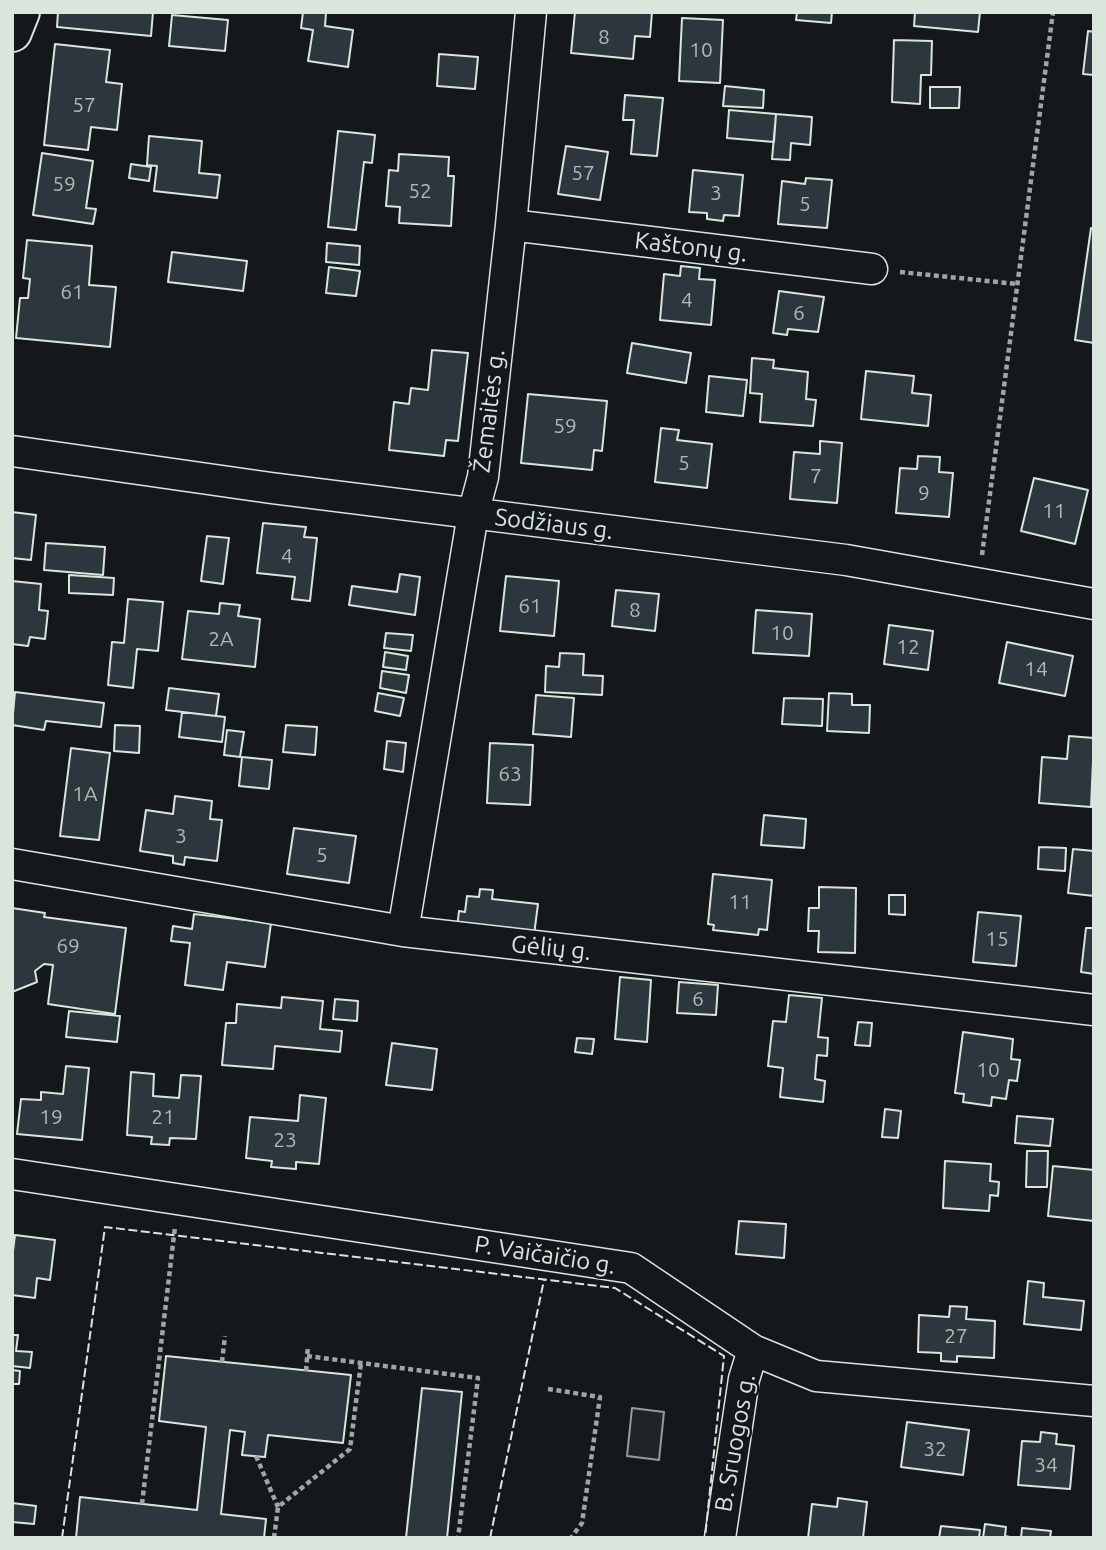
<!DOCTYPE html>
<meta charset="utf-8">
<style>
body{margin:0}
#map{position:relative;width:1106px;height:1550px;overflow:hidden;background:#14181c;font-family:Ubuntu,sans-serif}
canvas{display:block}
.frame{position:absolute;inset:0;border:14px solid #d8e6dc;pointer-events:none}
</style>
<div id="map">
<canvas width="1106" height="1550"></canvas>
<div class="frame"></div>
</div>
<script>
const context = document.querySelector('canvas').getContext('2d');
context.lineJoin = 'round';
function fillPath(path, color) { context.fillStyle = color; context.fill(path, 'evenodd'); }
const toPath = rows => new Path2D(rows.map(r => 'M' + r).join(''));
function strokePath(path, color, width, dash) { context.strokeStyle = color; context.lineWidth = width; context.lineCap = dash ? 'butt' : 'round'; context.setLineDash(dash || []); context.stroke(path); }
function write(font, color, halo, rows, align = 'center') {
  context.font = font + ' Ubuntu,sans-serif'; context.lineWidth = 5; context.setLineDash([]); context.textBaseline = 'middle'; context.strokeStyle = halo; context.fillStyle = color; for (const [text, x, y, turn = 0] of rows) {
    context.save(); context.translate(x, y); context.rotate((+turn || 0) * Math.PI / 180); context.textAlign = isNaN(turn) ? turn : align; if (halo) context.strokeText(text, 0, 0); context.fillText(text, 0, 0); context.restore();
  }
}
const green = toPath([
 [632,1408,664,1412,659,1460,627,1456,632,1408]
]);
const building = toPath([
 [58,12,153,12,151,36,57,27,58,12],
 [303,12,326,13,325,26,353,30,348,67,308,61,313,30,301,28,303,12],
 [575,12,652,12,650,37,635,36,633,59,571,53,575,12],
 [797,12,832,12,831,23,796,20,797,12],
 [915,12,980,12,978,32,914,26,915,12],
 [172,15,228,20,225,51,169,46,172,15],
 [682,18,723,20,720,83,679,81,682,18],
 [1088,31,1094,32,1094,75,1083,74,1088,31],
 [894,40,932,41,931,75,921,75,920,104,892,102,894,40],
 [55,44,110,50,106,82,122,84,117,130,91,127,88,150,44,145,55,44],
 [439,54,478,57,475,89,437,86,439,54],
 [725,86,764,90,763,108,723,106,725,86],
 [930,87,960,87,959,108,930,108,930,87],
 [625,95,663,98,657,156,631,154,634,120,623,120,625,95],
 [729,110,776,114,774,142,727,138,729,110],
 [776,114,812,117,810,145,791,143,790,160,772,159,776,114],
 [338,131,375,135,372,163,364,162,356,230,328,227,338,131],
 [149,136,202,141,199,173,220,175,217,198,154,191,157,166,147,165,149,136],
 [566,146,608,152,600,200,558,194,566,146],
 [42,153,93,161,86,208,96,209,93,224,33,215,42,153],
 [399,154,449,157,448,176,454,176,451,226,399,223,400,207,386,206,389,170,398,171,399,154],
 [131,164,151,167,149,181,129,178,131,164],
 [693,170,743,175,739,216,724,215,723,221,707,219,707,213,689,212,693,170],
 [806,178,832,180,827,228,778,224,782,181,805,184,806,178],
 [1091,228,1094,229,1094,343,1075,340,1091,228],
 [27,240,92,246,89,285,116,287,110,347,16,338,20,298,28,298,30,279,23,278,27,240],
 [327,243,360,246,359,265,326,262,327,243],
 [172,252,247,261,243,291,168,282,172,252],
 [681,266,700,268,699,279,715,280,711,325,660,320,664,274,680,276,681,266],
 [329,267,360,271,356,296,326,293,329,267],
 [779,291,824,297,818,332,788,329,787,335,773,333,779,291],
 [632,343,691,353,686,383,627,373,632,343],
 [432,350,468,353,458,441,446,440,444,456,389,450,394,402,409,404,411,388,428,390,432,350],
 [752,358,774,360,773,368,808,372,806,399,816,400,813,426,760,422,762,394,750,393,752,358],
 [866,371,914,376,912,393,931,395,928,426,861,419,866,371],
 [709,376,747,380,743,416,706,412,709,376],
 [528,394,607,401,602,451,594,450,592,470,521,463,528,394],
 [661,428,679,430,677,440,712,444,707,488,655,482,661,428],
 [820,441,842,443,837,503,790,499,794,452,820,454,820,441],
 [918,456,940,457,939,472,953,473,949,517,896,513,900,468,917,469,918,456],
 [1034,478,1088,490,1075,544,1021,531,1034,478],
 [12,512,36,515,31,560,12,558,12,512],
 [263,523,306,527,304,537,317,538,310,601,292,599,295,577,257,573,263,523],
 [207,536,229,538,223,584,201,581,207,536],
 [46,543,105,547,103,575,44,570,46,543],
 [400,574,420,577,415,615,349,605,352,586,397,592,400,574],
 [69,575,114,578,113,595,69,593,69,575],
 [506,576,559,581,554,636,500,631,506,576],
 [12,581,41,584,39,610,48,611,45,639,30,637,28,646,12,644,12,581],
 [616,590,659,594,655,631,612,626,616,590],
 [128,599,163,602,158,651,137,649,133,688,108,685,112,642,124,643,128,599],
 [220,603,240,605,238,616,260,619,255,667,182,659,188,611,219,614,220,603],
 [756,610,812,614,809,656,753,653,756,610],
 [889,625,933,631,928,670,884,664,889,625],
 [386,633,413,635,411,651,384,648,386,633],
 [1007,642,1073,656,1065,696,999,683,1007,642],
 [385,652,408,656,406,670,383,667,385,652],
 [560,653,584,654,583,675,603,676,602,695,545,692,546,666,559,667,560,653],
 [382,671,409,675,406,693,380,688,382,671],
 [169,688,219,694,216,716,166,710,169,688],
 [15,692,104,703,101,727,46,721,44,730,12,725,15,692],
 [378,693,404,698,400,716,375,711,378,693],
 [829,693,852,694,852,705,870,705,869,733,827,731,829,693],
 [536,695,574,698,571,737,533,734,536,695],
 [784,698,823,699,822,726,782,724,784,698],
 [182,712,225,717,222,742,179,737,182,712],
 [115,725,140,726,139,753,114,751,115,725],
 [286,725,317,727,315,755,283,752,286,725],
 [227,730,244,732,240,757,224,755,227,730],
 [1069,736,1094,738,1091,807,1039,803,1042,757,1067,759,1069,736],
 [387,741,406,743,403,772,384,769,387,741],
 [490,743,533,745,530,805,487,803,490,743],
 [71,748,110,753,99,840,60,836,71,748],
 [242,757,272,760,269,789,239,786,242,757],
 [1094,772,1094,807,1091,807,1094,772],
 [175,796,212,801,210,819,222,820,217,861,185,857,184,865,173,863,173,856,140,851,146,810,173,814,175,796],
 [764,815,806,819,804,848,761,845,764,815],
 [294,828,356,836,349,883,287,874,294,828],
 [1039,847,1066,848,1065,871,1038,869,1039,847],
 [1073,849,1094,851,1094,896,1068,893,1073,849],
 [713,874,772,880,767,930,759,929,758,935,713,930,714,925,708,924,713,874],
 [819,887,856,888,855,953,818,952,819,931,808,931,809,908,819,908,819,887],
 [480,889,493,890,492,899,538,904,534,935,457,928,459,911,465,912,467,896,479,897,480,889],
 [889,895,905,895,905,915,889,914,889,895],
 [12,908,45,913,44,917,126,928,115,1014,48,1004,53,965,44,964,35,971,37,982,12,992,12,908],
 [978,912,1021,916,1016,966,973,962,978,912],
 [194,914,271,923,265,967,227,962,223,990,185,985,190,943,171,941,173,926,192,929,194,914],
 [1086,928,1094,928,1094,974,1081,972,1086,928],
 [620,977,651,980,647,1042,615,1039,620,977],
 [679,982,718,985,716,1015,677,1013,679,982],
 [789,995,822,998,818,1037,828,1038,827,1056,817,1055,815,1079,825,1081,823,1102,780,1097,783,1068,768,1066,773,1021,786,1022,789,995],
 [282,997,323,1001,320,1029,342,1031,340,1052,275,1046,273,1069,222,1065,226,1023,236,1023,237,1004,281,1008,282,997],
 [335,999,358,1001,357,1021,333,1019,335,999],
 [69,1011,120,1016,117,1042,66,1037,69,1011],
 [858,1022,872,1023,870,1046,855,1045,858,1022],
 [963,1032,1013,1039,1011,1059,1020,1060,1017,1081,1009,1080,1006,1099,992,1097,991,1106,963,1102,964,1094,955,1093,963,1032],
 [577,1038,594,1039,592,1054,575,1052,577,1038],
 [392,1043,437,1049,432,1090,386,1085,392,1043],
 [66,1066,89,1068,82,1140,17,1134,21,1099,41,1100,41,1092,63,1094,66,1066],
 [131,1072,154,1074,153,1096,179,1098,181,1075,201,1076,196,1139,170,1138,169,1145,151,1144,152,1137,127,1135,131,1072],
 [300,1095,326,1098,319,1164,296,1162,296,1169,271,1167,272,1161,246,1158,250,1117,298,1121,300,1095],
 [885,1109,901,1111,898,1138,882,1137,885,1109],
 [1017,1116,1053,1119,1050,1146,1015,1143,1017,1116],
 [1027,1151,1048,1151,1047,1187,1026,1187,1027,1151],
 [945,1161,991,1164,990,1181,999,1182,998,1196,990,1195,989,1211,943,1208,945,1161],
 [1053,1166,1094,1170,1094,1221,1048,1216,1053,1166],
 [739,1221,786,1224,784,1258,736,1254,739,1221],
 [15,1235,55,1240,50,1280,37,1278,35,1298,12,1295,12,1259,15,1235],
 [1028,1281,1044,1283,1043,1297,1084,1301,1081,1330,1024,1324,1028,1281],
 [950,1306,967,1307,966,1319,995,1321,994,1358,957,1356,957,1362,941,1361,941,1353,918,1352,919,1315,949,1317,950,1306],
 [12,1335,18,1335,16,1351,32,1352,30,1368,12,1366,12,1335],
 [166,1356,351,1375,343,1443,268,1435,265,1457,242,1455,245,1432,230,1430,221,1514,266,1519,264,1538,76,1538,80,1497,197,1510,206,1427,159,1421,166,1356],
 [12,1370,20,1371,19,1384,12,1384,12,1370],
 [422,1388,462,1392,447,1538,406,1538,422,1388],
 [907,1422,969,1430,963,1475,901,1467,907,1422],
 [1041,1432,1057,1434,1056,1444,1074,1446,1070,1489,1018,1485,1022,1441,1040,1442,1041,1432],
 [838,1498,867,1502,863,1538,808,1538,812,1504,837,1507,838,1498],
 [12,1503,36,1506,34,1524,12,1522,12,1503],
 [985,1524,1006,1527,1005,1536,1015,1538,983,1538,985,1524],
 [941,1526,980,1530,979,1538,939,1538,941,1526],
 [1022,1528,1051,1531,1050,1538,1021,1538,1022,1528]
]);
const path = toPath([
 [900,272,1017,284],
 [982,555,1053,12],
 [307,1356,478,1378,458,1538],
 [222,1362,225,1336],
 [306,1371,308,1346],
 [548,1389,600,1397,582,1523,571,1538],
 [256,1456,278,1507],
 [142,1504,175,1227],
 [274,1538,278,1507,350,1449,361,1363]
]);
const minor = toPath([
 [511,225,872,269],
 [12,451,271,488,846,560,1094,604],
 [12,864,403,931,1094,1010],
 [403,931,473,514,483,477,511,225,531,12],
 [12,1174,631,1268,753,1350,816,1376,1094,1401],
 [720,1538,744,1379,753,1350]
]);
const secondary = toPath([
 [12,32,20,12]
]);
const fence = toPath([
 [62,1538,105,1227,615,1288,724,1356,705,1538],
 [490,1538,544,1280]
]);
const numberNames = [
 ["8",604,37],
 ["10",701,50],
 ["57",84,105],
 ["57",583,173],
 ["59",64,184],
 ["52",420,191],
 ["3",716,193],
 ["5",805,204],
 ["61",72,292],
 ["4",687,300],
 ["6",799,313],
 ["59",565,426],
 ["5",684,463],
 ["7",816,476],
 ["9",924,493],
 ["11",1054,511],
 ["4",287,556],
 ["61",530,606],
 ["8",635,610],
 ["10",782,633],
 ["2A",221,639],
 ["12",908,647],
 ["14",1036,669],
 ["63",510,774],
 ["1A",85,794],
 ["3",181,836],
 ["5",322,855],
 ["11",740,902],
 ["15",997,939],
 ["69",68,946],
 ["6",698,999],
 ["10",988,1070],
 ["19",51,1117],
 ["21",163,1117],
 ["23",285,1140],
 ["27",956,1336],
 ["32",935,1449],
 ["34",1046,1465]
];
const streetNames = [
 ["Kaštonų g.",691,247,7],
 ["Žemaitės g.",489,411,-83],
 ["Sodžiaus g.",554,524,7],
 ["Gėlių g.",551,948,6],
 ["P. Vaičaičio g.",545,1255,9],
 ["B. Sruogos g.",735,1443,-80]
];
fillPath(green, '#202428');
strokePath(green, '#939e99', 2);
fillPath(building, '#2c363c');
strokePath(building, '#d8e6dc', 2);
strokePath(minor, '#d8e6dc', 33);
strokePath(secondary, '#d8e6dc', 42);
strokePath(path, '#9da8a2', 4.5, [5, 3.5]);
strokePath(minor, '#14181c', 30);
strokePath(secondary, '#14181c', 38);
strokePath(fence, '#d8e6dc', 2, [9, 3.5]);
write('21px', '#adbab4', null, numberNames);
write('24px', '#d8e6dc', '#14181c', streetNames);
</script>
